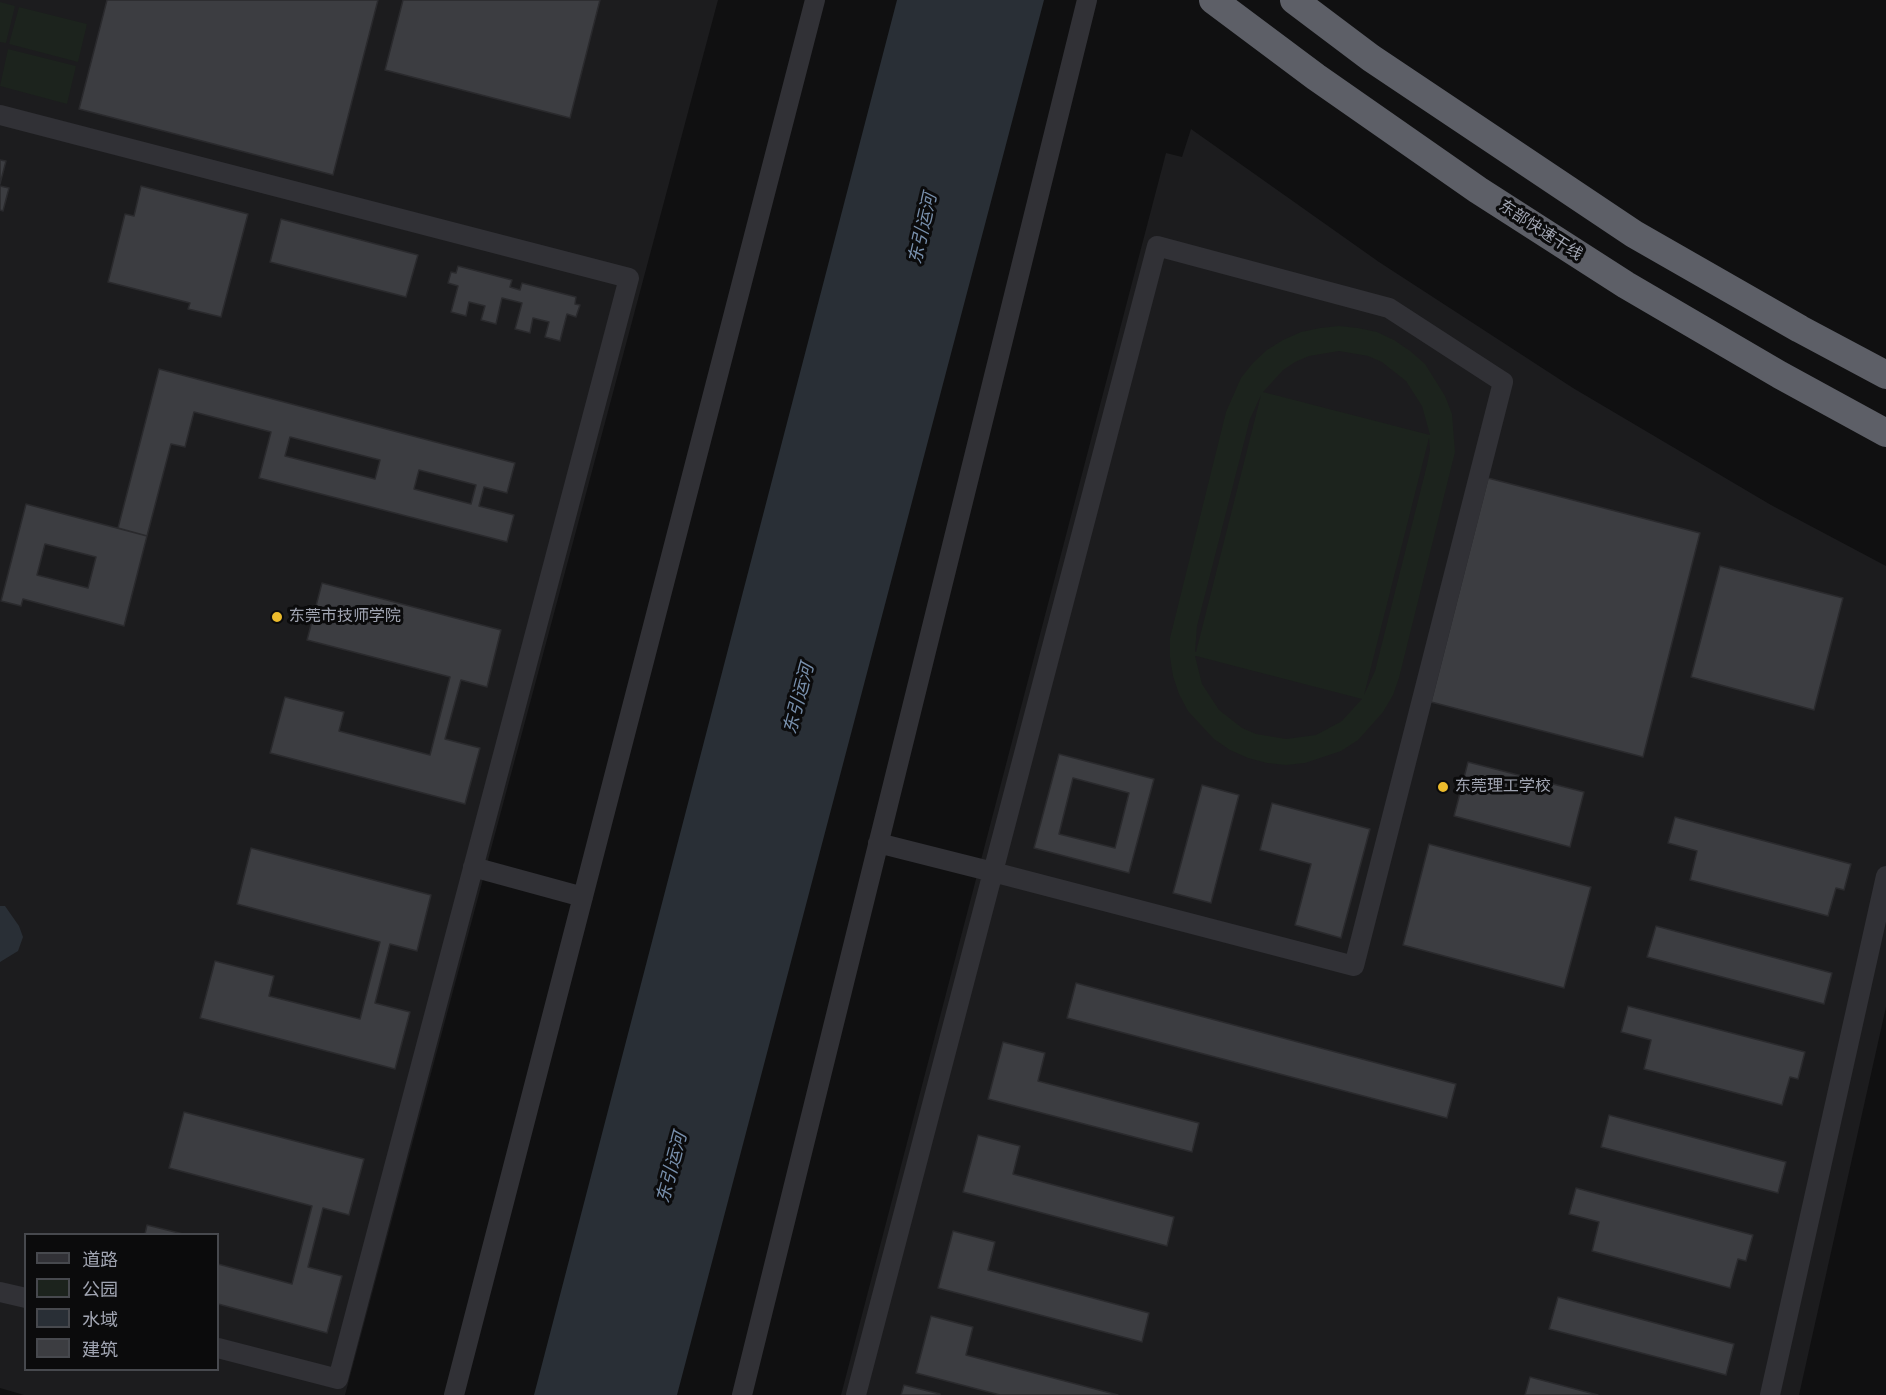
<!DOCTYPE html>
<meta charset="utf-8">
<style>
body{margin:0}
#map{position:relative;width:1886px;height:1395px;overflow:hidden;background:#101011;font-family:"Nunito Sans","Noto Sans SC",sans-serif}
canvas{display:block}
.legend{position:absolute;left:24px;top:1233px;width:195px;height:138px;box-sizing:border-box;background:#0b0b0c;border:2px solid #47494e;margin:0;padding:8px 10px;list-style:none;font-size:18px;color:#a1a5b2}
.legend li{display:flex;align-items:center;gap:12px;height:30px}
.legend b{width:30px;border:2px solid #47494e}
</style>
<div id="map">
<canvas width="1886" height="1395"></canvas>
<ul class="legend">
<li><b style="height:8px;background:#313136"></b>道路</li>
<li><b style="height:16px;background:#1c231d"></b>公园</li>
<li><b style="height:16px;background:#292f36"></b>水域</li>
<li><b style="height:16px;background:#3c3d41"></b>建筑</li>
</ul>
</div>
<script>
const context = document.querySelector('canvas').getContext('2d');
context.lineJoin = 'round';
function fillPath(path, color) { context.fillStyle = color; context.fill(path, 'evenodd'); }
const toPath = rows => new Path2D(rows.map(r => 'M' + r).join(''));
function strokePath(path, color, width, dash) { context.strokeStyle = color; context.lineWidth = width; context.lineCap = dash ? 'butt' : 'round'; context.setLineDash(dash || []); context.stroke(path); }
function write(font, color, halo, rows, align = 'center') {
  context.font = font + ' "Nunito Sans","Noto Sans SC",sans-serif'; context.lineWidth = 6; context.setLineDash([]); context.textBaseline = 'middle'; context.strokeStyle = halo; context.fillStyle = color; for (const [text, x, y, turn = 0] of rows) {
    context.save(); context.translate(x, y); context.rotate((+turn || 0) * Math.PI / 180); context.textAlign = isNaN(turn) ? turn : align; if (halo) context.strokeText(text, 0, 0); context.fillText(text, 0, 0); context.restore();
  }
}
const built = toPath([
 [0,0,718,0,345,1395,24,1395,0,1388],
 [26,1234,218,1234,218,1370,26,1370],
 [1191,129,1379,262,1573,388,1771,505,1886,566,1886,1007,1799,1395,841,1395,1166,153,1182,157]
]);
const green = toPath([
 [0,2,15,6,6,43,0,42],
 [19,7,87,24,78,62,9,44],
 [8,49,76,66,67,104,0,86],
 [1339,326,1358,328,1377,332,1394,340,1410,351,1425,364,1445,396,1452,414,1455,452,1399,678,1393,695,1383,712,1358,740,1341,751,1305,763,1286,765,1267,763,1248,758,1230,750,1214,739,1188,711,1179,694,1173,676,1170,657,1170,638,1226,412,1241,378,1253,363,1267,350,1283,340,1301,332,1320,328],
 [1339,351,1368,356,1382,362,1406,381,1422,406,1430,435,1263,392,1283,370,1295,362,1309,356],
 [1261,395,1196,652,1195,652,1197,626,1250,419],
 [1429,438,1430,450,1427,465,1375,671,1364,695],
 [1195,656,1196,656,1362,699,1342,721,1316,735,1286,739,1256,734,1242,728,1219,710,1202,684]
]);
const water = toPath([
 [897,0,1044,0,677,1395,534,1395],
 [0,906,5,906,19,926,23,937,18,951,0,962]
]);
const building = toPath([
 [107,0,378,0,333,175,79,109,107,0],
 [403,0,600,0,570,118,385,70,403,0],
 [0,160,6,161,0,184,0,160],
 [0,186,9,188,3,211,0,210,0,186],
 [141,186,248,214,221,317,188,309,190,303,108,282,125,214,134,216,141,186],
 [281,219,418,255,406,297,270,262,281,219],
 [458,266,512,280,510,287,520,290,522,283,576,297,575,304,580,305,576,317,567,314,560,341,545,337,549,322,533,318,530,333,515,329,522,303,502,298,496,324,481,320,485,306,469,302,466,316,451,312,458,286,448,283,451,272,456,273,458,266],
 [159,369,515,463,507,493,484,487,479,506,514,515,507,542,259,478,271,432,194,412,185,447,171,444,147,536,118,528,159,369],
 [290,437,380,460,375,479,285,456,290,437],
 [419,470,476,485,471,504,414,489,419,470],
 [1488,478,1700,533,1643,757,1431,702,1488,478],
 [26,504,147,536,124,626,23,599,21,606,1,601,26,504],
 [45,544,96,557,88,588,37,575,45,544],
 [1720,566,1843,598,1814,710,1691,677,1720,566],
 [322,583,501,630,487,687,461,680,445,739,480,748,465,804,270,753,285,697,344,712,339,731,430,755,450,677,307,640,322,583],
 [1059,754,1154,779,1129,873,1034,848,1059,754],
 [1073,778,1129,793,1115,848,1059,834,1073,778],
 [1468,762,1584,792,1570,847,1454,816,1468,762],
 [1202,785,1239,795,1211,903,1173,893,1202,785],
 [1272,803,1370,829,1341,938,1295,925,1311,864,1260,850,1272,803],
 [1675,817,1851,864,1844,890,1836,888,1828,916,1690,880,1697,851,1668,843,1675,817],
 [1429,844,1591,887,1564,988,1403,945,1429,844],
 [251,848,431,895,417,951,390,944,375,1003,410,1012,395,1069,200,1018,215,961,274,976,269,996,360,1019,380,942,237,904,251,848],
 [1656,926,1832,973,1824,1004,1647,957,1656,926],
 [1076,983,1456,1084,1447,1118,1067,1018,1076,983],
 [1628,1006,1805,1052,1798,1079,1790,1077,1782,1105,1644,1069,1651,1040,1621,1032,1628,1006],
 [1003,1042,1045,1053,1038,1081,1199,1123,1192,1152,988,1099,1003,1042],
 [184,1112,364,1159,349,1215,323,1208,308,1267,342,1276,327,1333,218,1304,218,1264,292,1284,312,1206,169,1168,184,1112],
 [1609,1115,1786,1162,1778,1193,1601,1147,1609,1115],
 [978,1135,1020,1146,1013,1174,1174,1217,1167,1246,963,1192,978,1135],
 [1576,1188,1753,1235,1746,1261,1738,1259,1730,1288,1592,1251,1599,1222,1569,1214,1576,1188],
 [147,1225,183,1234,145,1234,147,1225],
 [953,1231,995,1242,988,1270,1149,1313,1142,1342,938,1288,953,1231],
 [1558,1297,1734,1344,1726,1375,1549,1329,1558,1297],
 [931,1316,973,1327,966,1355,1118,1395,1000,1395,916,1373,931,1316],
 [1530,1377,1598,1395,1525,1395,1530,1377],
 [904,1385,940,1394,940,1395,901,1395,904,1385]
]);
const minor = toPath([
 [0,115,629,278,338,1379,218,1348],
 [473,867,583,897],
 [0,1292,26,1298],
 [454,1395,815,0],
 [742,1395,1087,0],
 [856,1395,993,872,1157,246,1389,308,1503,382,1354,966,993,872,878,843],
 [1770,1395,1886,876]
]);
const highway = toPath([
 [1213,0,1316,77,1478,190,1626,285,1780,375,1886,433],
 [1294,0,1371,58,1634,234,1800,329,1886,375]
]);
const markers = [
 [277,617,6,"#ecbb2c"],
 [1443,787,6,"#ecbb2c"]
];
const streetNames = [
 ["东部快速干线",1540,231,33]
];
const poiNames = [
 ["东莞市技师学院",289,617],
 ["东莞理工学校",1455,787]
];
const waterNames = [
 ["东引运河",924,229,-77],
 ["东引运河",800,699,-75],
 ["东引运河",673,1168,-75]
];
fillPath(built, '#1c1c1e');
fillPath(green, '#1c231d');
fillPath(water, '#292f36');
fillPath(building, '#3c3d41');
strokePath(building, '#2a2a2d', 1.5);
strokePath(minor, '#313136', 20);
strokePath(highway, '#5d5f67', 28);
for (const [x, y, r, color] of markers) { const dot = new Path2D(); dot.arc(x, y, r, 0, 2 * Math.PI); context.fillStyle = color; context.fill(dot); strokePath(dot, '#0b0b0c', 2); }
write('16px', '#a1a5b2', '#0b0b0c', streetNames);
write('16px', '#a1a5b2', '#0b0b0c', poiNames, 'left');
write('italic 18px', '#7890ad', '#0b0b0c', waterNames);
</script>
